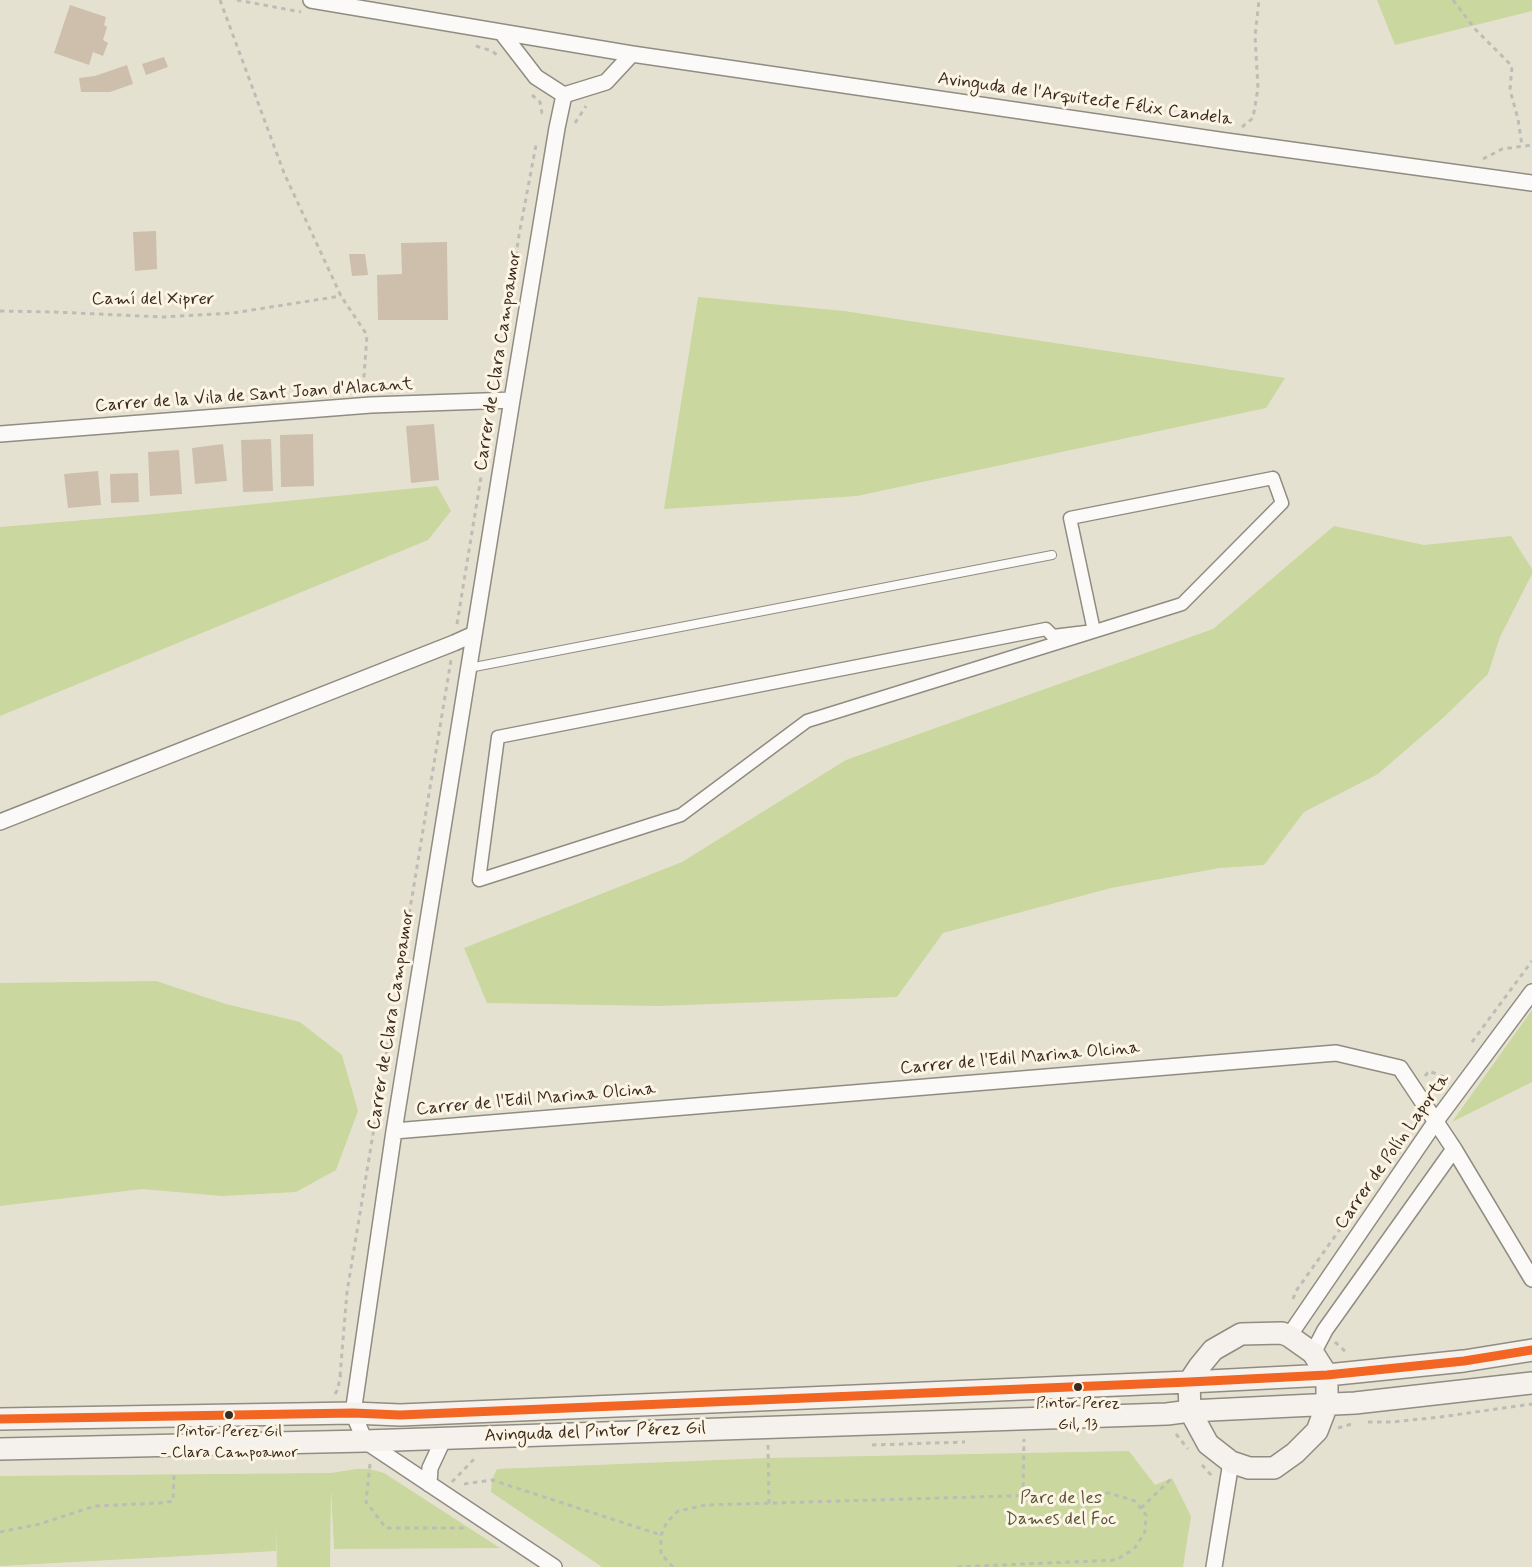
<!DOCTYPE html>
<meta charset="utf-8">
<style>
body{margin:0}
canvas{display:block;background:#e5e1d0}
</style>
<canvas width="1532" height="1567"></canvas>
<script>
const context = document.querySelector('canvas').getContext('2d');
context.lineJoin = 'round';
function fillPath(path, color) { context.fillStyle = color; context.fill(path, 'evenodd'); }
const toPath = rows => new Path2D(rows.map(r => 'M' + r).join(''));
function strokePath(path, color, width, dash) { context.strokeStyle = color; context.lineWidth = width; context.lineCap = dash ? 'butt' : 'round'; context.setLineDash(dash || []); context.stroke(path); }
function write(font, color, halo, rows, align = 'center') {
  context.font = font + ' Mynerve,sans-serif'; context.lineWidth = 6; context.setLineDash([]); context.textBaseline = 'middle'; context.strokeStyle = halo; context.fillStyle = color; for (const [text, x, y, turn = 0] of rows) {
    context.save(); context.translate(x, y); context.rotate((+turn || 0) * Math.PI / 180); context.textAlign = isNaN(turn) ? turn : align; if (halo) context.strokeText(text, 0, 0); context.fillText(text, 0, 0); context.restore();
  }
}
const green = toPath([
 [1377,0,1532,0,1532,11,1395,45],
 [698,297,844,311,1285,378,1266,408,857,496,664,509],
 [437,486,451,511,428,540,0,716,0,527,156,514],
 [1334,526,1424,545,1511,536,1532,569,1532,574,1500,637,1488,674,1443,718,1378,774,1304,812,1264,865,1219,868,1111,888,943,933,897,997,659,1006,487,1003,464,948,682,862,846,760,1213,629],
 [156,981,226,1004,300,1022,342,1055,358,1111,336,1170,296,1192,222,1196,142,1189,0,1206,0,983],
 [1532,1010,1532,1082,1452,1122],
 [1129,1451,1155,1485,1172,1478,1191,1516,1183,1567,602,1567,491,1492,492,1480,497,1469,768,1458],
 [356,1469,369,1469,384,1473,500,1548,334,1549,331,1489,330,1567,277,1567,276,1526,276,1551,0,1566,0,1476,331,1473]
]);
const building = toPath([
 [70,5,106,17,104,25,107,27,103,40,108,43,103,56,93,52,89,65,54,53],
 [164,57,168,67,146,75,142,64],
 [127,65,133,84,110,92,81,92,79,78,95,76],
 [156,231,157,269,135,271,133,232],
 [447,242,448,320,378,320,377,275,402,274,401,243],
 [349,254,365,254,368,275,352,276],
 [434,424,439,480,411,483,406,426],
 [313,434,314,486,281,487,280,435],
 [271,439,273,491,243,492,241,440],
 [223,444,227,481,195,484,192,448],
 [179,450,182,494,150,496,148,452],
 [98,471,101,505,68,508,64,474],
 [138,473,139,502,111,503,110,474]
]);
const path = toPath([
 [220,0,284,173,341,296,367,335,364,376,368,391],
 [237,0,301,12],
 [1453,0,1475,29,1512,66,1510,90,1518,119,1522,146],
 [476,46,492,51,497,55],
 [532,95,540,102,542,113,543,114],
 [575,123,586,106],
 [1242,127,1253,118,1258,88,1255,36,1259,0],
 [1483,159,1502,149,1532,145],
 [0,311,54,312,163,317,233,313,341,296],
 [501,354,519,235,536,145],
 [457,624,490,422,485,416],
 [1472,1042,1532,961],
 [1425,1076,1429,1071,1446,1078,1447,1077],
 [1293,1299,1296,1291,1350,1215],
 [1335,1342,1348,1354],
 [340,1376,347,1292,451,660],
 [335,1394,338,1389,340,1376,342,1376],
 [1368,1422,1392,1422,1440,1417,1532,1404],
 [1338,1428,1352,1424],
 [1176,1434,1188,1449],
 [768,1445,769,1504],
 [872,1445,965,1442],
 [370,1464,366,1502,386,1528,467,1528],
 [1202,1465,1211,1475,1211,1479],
 [452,1482,477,1456],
 [464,1484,492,1480,661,1535],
 [1023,1496,1024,1439],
 [1141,1508,1172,1478],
 [0,1532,40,1524,95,1506,160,1503,173,1501,174,1474],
 [673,1567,661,1554,661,1535,667,1522,678,1511,706,1505,1109,1493,1135,1501,1146,1515,1145,1532,1134,1549,1116,1560,956,1567]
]);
const service = toPath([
 [469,668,1052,555]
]);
const pedestrian = toPath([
 [1273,478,1282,503,1182,604,807,721,681,815,479,880,498,737,1046,629,1053,636,1094,631,1070,518,1273,478]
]);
const minor = toPath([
 [311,0,632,54,1226,141,1532,183],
 [502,33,536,77,564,95,606,82,632,54],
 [0,434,371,405,512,400],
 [0,822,454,643,474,634],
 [394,1131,1336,1053,1400,1068,1454,1149,1532,1279],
 [1289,1336,1436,1121,1532,992],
 [1313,1353,1325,1330,1454,1149],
 [429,1484,430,1468,444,1438],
 [554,1567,365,1441,353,1413,394,1131,512,400,557,128,564,95],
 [1214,1567,1231,1462]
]);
const secondary = toPath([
 [1282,1333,1289,1336,1313,1353,1327,1375,1327,1405,1317,1431,1295,1453,1274,1468,1249,1468,1231,1462,1208,1444,1190,1411,1189,1382,1199,1367,1213,1350,1241,1334,1282,1333],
 [0,1419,353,1413,400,1415,1189,1382,1327,1375,1464,1361,1532,1350],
 [0,1449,365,1441,1167,1414,1190,1411,1355,1403,1532,1383]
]);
const bus1 = toPath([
 [0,1419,353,1413,400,1415,1189,1382,1327,1375,1464,1361,1532,1350]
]);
const markers = [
 [1078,1387,5,"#3b2a1e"],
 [229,1415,5,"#3b2a1e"]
];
const busNames = [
 ["Pintor Perez",1078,1405],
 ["Gil, 13",1078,1426],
 ["Pintor Perez Gil",229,1433],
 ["- Clara Campoamor",229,1454]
];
const streetNames = [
 ["Avinguda de l'Arquitecte Félix Candela",1085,100,8],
 ["Camí del Xiprer",153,300],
 ["Carrer de Clara Campoamor",499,361,-81],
 ["Carrer de la Vila de Sant Joan d'Alacant",254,396,-4],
 ["Carrer de Clara Campoamor",392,1020,-81],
 ["Carrer de l'Edil Marina Olcina",1020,1059,-5],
 ["Carrer de l'Edil Marina Olcina",536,1100,-5],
 ["Carrer de Polín Laporta",1393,1152,-55],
 ["Avinguda del Pintor Pérez Gil",595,1433,-2]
];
const parkNames = [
 ["Parc de les",1061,1499],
 ["Dames del Foc",1061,1520]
];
fillPath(green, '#cad79e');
fillPath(building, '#cdbfac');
strokePath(service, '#918c82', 10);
strokePath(pedestrian, '#918c82', 15);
strokePath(minor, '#918c82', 18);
strokePath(secondary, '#918c82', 24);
strokePath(path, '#bebcb7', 3, [4.5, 4.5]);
strokePath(service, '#fbfaf8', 8);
strokePath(pedestrian, '#fbfaf8', 12);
strokePath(minor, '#fbfaf8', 15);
strokePath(secondary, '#f5f2ee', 21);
strokePath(bus1, '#f26522', 9);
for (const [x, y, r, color] of markers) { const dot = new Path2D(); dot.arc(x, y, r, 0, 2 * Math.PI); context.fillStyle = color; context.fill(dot); strokePath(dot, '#fcf5e5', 2); }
write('16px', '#3b2a1e', '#fcf5e5', busNames);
write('18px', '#3b2a1e', '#fcf5e5', streetNames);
write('18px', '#595334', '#fcf5e5', parkNames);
</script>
